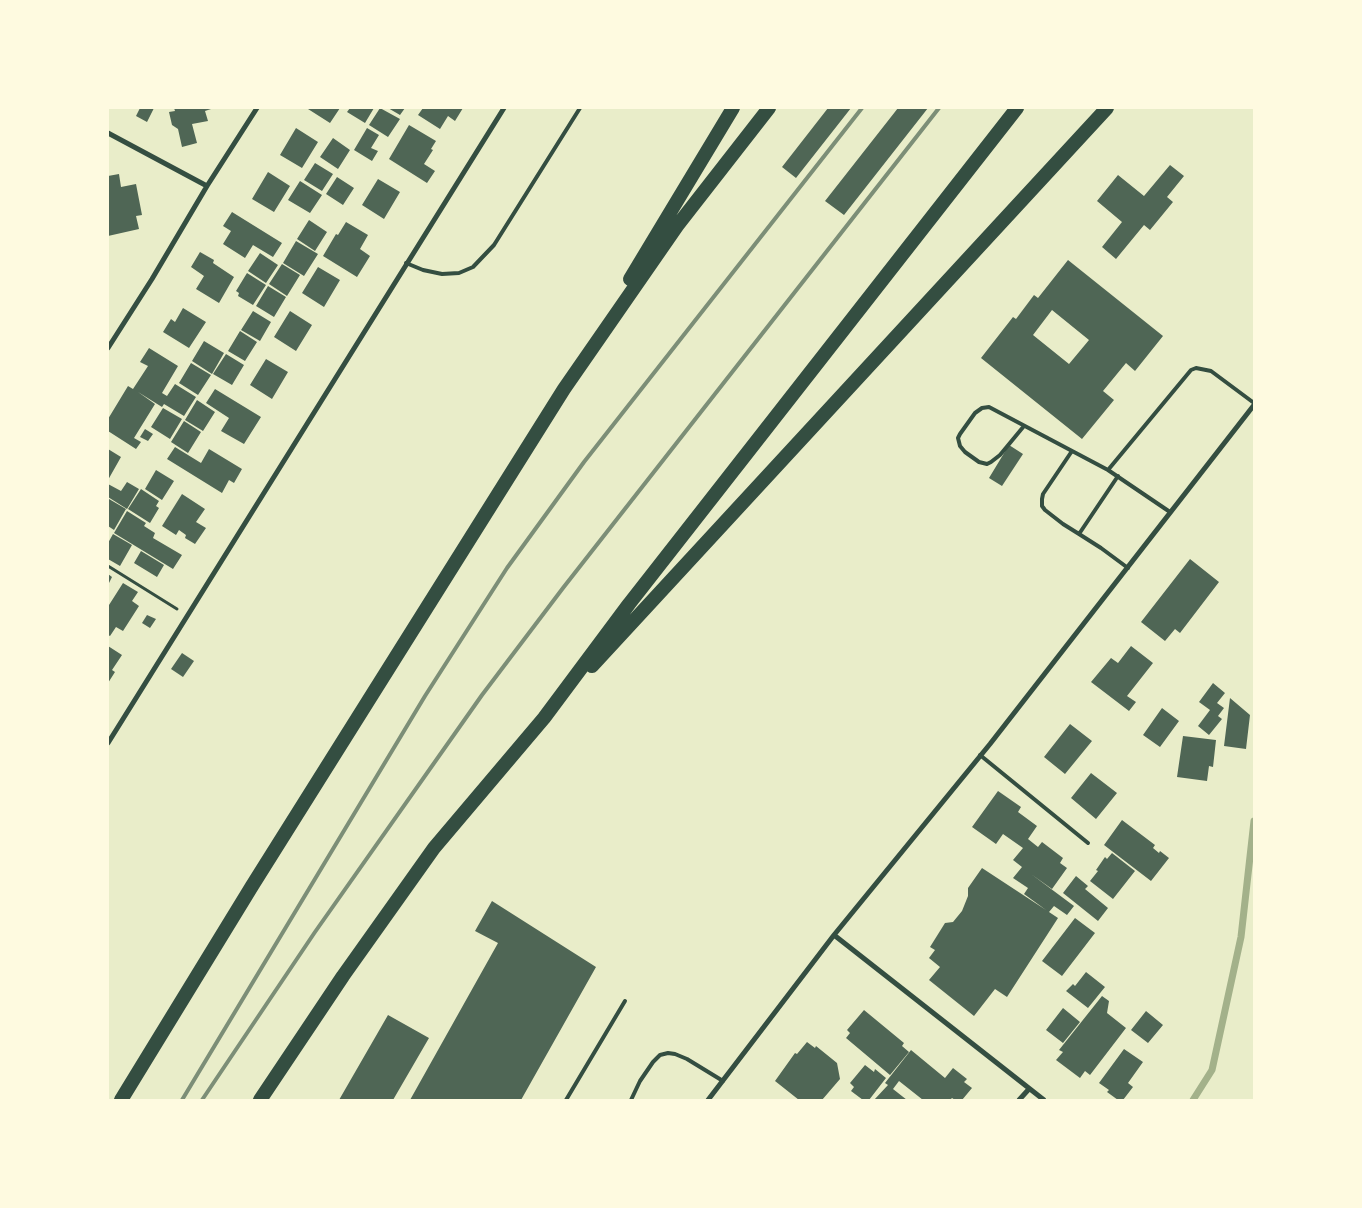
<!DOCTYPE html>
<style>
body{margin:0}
#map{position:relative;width:1362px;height:1208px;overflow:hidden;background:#e9edc9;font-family:Literata,serif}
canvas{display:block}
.frame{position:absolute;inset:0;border:109px solid #fefae0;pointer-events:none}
</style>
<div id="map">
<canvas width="1362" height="1208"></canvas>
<div class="frame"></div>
</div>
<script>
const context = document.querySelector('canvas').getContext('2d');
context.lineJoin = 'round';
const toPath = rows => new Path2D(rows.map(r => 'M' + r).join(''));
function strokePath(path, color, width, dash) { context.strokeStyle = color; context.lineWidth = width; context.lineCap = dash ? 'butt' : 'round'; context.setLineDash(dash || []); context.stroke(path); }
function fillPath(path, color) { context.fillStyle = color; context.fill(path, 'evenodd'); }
const stream = toPath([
 [1193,1100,1212,1070,1241,937,1254,821]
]);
const building = toPath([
 [140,108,154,108,147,122,136,116],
 [174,108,214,108,205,111,208,121,192,124,197,143,182,147,178,129,172,125,169,112,175,111],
 [309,108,340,108,330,123,308,109],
 [350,108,374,108,365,123,347,112],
 [380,108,400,119,388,137,369,125],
 [388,108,405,108,400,115],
 [423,108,463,108,455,121,448,116,440,129,418,115],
 [828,108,851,108,796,178,782,167],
 [898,108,928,108,844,215,825,201],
 [409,125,436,141,431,149,433,150,424,164,435,171,427,183,389,159],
 [296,128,318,142,302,168,280,155],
 [367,128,379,135,371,148,378,151,372,161,354,150],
 [333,138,350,150,338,169,320,157],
 [315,163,333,174,322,191,304,180],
 [1170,165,1184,176,1167,197,1173,202,1150,230,1144,225,1116,259,1102,247,1122,222,1097,201,1118,175,1144,196],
 [268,172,290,186,274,212,252,199],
 [119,174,121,187,136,184,142,215,136,216,139,229,108,236,108,176],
 [337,177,354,188,343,205,326,194],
 [378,179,400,192,384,219,362,205],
 [300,181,322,195,310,213,288,200],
 [232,212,282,243,273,257,253,245,245,258,223,244,231,231,223,226],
 [309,220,327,232,315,251,297,239],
 [346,222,368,235,360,249,370,256,357,277,323,256,336,234,338,235],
 [296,241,318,254,304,276,283,263],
 [200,252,214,260,213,263,234,277,219,303,196,289,204,276,191,267],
 [260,253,278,265,266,283,248,271],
 [1068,260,1163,336,1135,371,1126,363,1103,391,1114,400,1082,439,981,358,1013,317,1016,319,1034,295,1038,298],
 [1052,310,1089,340,1069,364,1033,335],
 [282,264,300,275,287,296,269,284],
 [318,267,340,280,324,307,302,293],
 [247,273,266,285,253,305,238,296,239,293,236,291],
 [268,286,286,297,274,317,256,306],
 [183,308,206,322,189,348,163,332,171,319,175,322],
 [253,311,271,322,260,341,241,330],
 [290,311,312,325,296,351,274,337],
 [240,331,257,342,245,361,228,351],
 [204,341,224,353,212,374,192,361],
 [149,348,178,366,162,393,167,396,175,384,196,397,184,416,164,404,162,407,138,392,155,404,134,438,141,442,136,449,108,431,108,419,128,386,133,389,148,366,140,362],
 [226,354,244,365,232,385,213,374],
 [266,359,288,372,272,399,250,385],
 [191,363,211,375,198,395,179,383],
 [215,389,261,417,244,444,221,431,229,418,206,403],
 [197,400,215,412,203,431,185,420],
 [163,408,182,419,170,439,151,427],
 [184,421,201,432,188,453,171,442],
 [145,429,153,434,148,441,140,437],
 [1009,445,1023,454,1002,486,989,478],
 [175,447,201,463,209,449,242,469,234,483,229,480,222,493,167,459],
 [108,449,121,457,108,480],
 [156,470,174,481,162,500,145,489],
 [127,482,139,489,127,509,108,497,108,484,121,491],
 [141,489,159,501,156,506,159,508,150,523,128,509],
 [182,494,205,509,196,522,206,528,195,544,185,538,186,535,179,530,176,535,162,526],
 [109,499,126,509,114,530,108,526],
 [127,511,146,523,144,526,155,533,153,538,182,555,173,569,114,533],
 [113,534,132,545,120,566,108,559,108,543],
 [141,551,164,565,157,577,134,563],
 [1190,559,1219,582,1180,633,1175,629,1165,641,1141,622],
 [108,574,112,577,108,585],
 [123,583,138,592,132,601,139,606,123,631,116,627,110,636,108,635,108,604,109,605],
 [147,615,156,619,150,628,142,623],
 [108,646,122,655,112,670,115,672,108,683],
 [1131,646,1153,663,1127,696,1136,702,1129,711,1091,682,1111,658,1118,663],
 [182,653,194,661,183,677,171,669],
 [1213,683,1225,693,1217,703,1224,708,1218,716,1222,719,1209,735,1198,726,1210,710,1199,702],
 [1230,698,1250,715,1246,749,1224,746],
 [1162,708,1179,721,1160,747,1143,735],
 [1070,724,1092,741,1065,774,1044,757],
 [1183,736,1216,740,1213,767,1209,766,1207,781,1177,777],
 [1091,773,1117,793,1096,819,1071,798],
 [998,791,1021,807,1018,812,1037,826,1028,839,1038,847,1042,842,1063,858,1060,863,1067,868,1052,889,1031,874,1074,906,1067,915,1054,906,1049,912,1058,918,1007,997,995,989,974,1016,929,980,940,967,929,958,935,950,930,947,945,923,953,922,962,911,968,896,968,888,982,868,1046,910,1024,894,1028,888,1013,878,1022,867,1013,860,1023,848,1003,834,996,844,972,827],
 [1122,820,1155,845,1153,848,1159,853,1160,851,1169,858,1151,881,1104,845],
 [1112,853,1135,871,1113,899,1090,881,1098,871,1096,870,1105,857,1107,859],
 [1076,876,1088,886,1085,889,1108,908,1098,921,1063,893],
 [492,901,596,967,521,1100,410,1100,498,943,475,931],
 [1075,918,1095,933,1062,976,1042,961],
 [1086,972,1105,987,1088,1008,1066,991,1073,984,1075,986],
 [1102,996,1109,1001,1107,1013,1126,1028,1090,1075,1085,1071,1080,1078,1056,1060,1063,1052,1059,1050],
 [1063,1008,1080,1022,1063,1043,1046,1030],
 [864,1010,904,1043,902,1046,909,1052,890,1075,846,1038,850,1033,847,1030],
 [1146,1011,1163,1025,1148,1043,1131,1030],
 [388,1015,429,1038,393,1100,339,1100],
 [807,1042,815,1048,816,1046,837,1063,840,1079,822,1100,799,1100,775,1081,795,1053,797,1054],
 [1124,1049,1143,1062,1128,1083,1133,1087,1123,1100,1118,1100,1107,1092,1109,1090,1099,1083],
 [911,1050,945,1078,953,1068,967,1079,964,1082,972,1088,962,1100,955,1100,952,1098,950,1100,923,1100,899,1081,893,1089,907,1100,874,1100,888,1085,885,1083],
 [865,1065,874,1072,875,1069,886,1078,869,1100,863,1100,851,1091,854,1087,850,1083]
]);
const path = toPath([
 [108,566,177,609]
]);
const service = toPath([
 [406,263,423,270,442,274,459,273,473,267,494,245,580,108],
 [1024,426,1000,455,991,462,987,464,979,462,965,452,960,446,958,438,960,434,975,413,982,408,989,407,1108,470],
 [1072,451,1043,494,1042,499,1042,506,1045,510,1063,524,1079,534,1118,476],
 [1170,512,1108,470,1191,370,1196,368,1211,371,1254,403],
 [1079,534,1101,548,1128,568],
 [980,755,1088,843],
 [566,1100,625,1001],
 [631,1100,640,1081,653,1062,660,1055,668,1053,675,1054,687,1059,723,1081]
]);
const minor = toPath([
 [108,133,207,186],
 [108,348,152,279,207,186,257,108],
 [108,743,504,108],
 [834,935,1044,1100],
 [708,1100,834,935,990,744,1254,405],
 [1019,1100,1029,1089]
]);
const trunk = toPath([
 [630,279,733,108],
 [592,666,1107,108],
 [121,1100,252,886,564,389,677,226,769,108],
 [260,1100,343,976,434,848,544,718,629,604,1017,108]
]);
const rail = toPath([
 [182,1100,425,696,507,568,584,462,862,108],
 [202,1100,315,932,482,695,563,588,939,108]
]);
strokePath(stream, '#a3b18a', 7);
fillPath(building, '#4f6655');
strokePath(path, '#344e41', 3);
strokePath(service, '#344e41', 4);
strokePath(minor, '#344e41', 5);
strokePath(trunk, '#344e41', 14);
strokePath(rail, '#7c8e77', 4);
</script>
